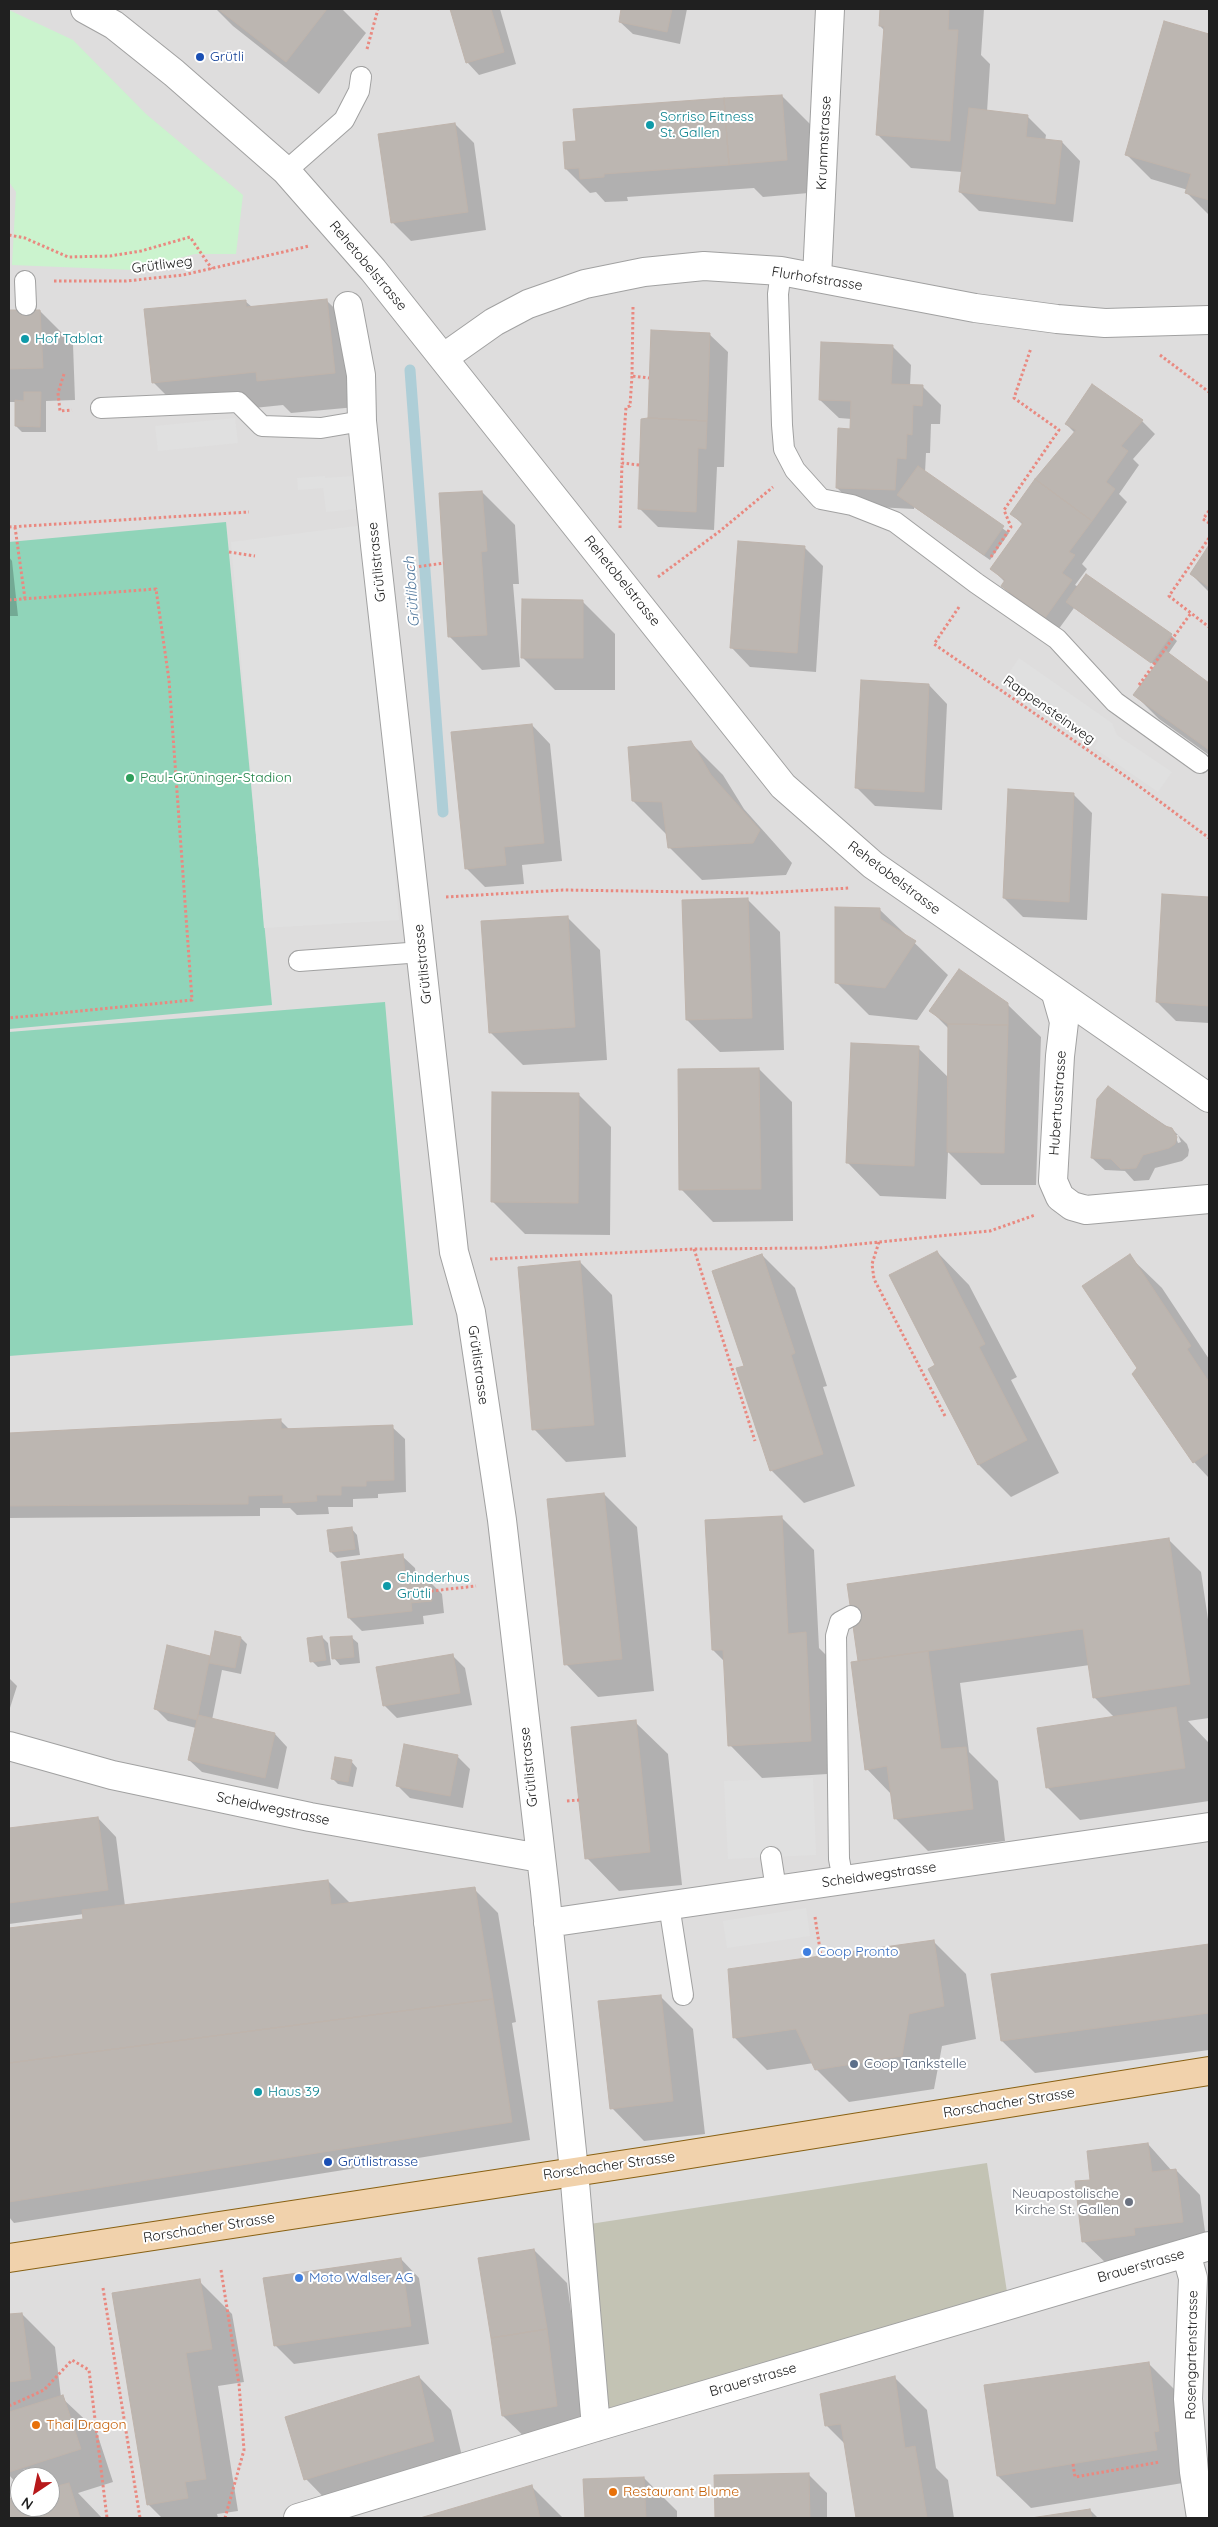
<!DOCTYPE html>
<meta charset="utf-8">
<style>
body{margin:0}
#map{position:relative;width:1218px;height:2527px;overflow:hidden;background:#efede8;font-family:Quicksand,sans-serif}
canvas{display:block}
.frame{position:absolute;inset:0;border:10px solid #202020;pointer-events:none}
.north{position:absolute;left:10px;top:2467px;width:50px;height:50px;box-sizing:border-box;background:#fff;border:1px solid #a6a6a6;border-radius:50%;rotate:214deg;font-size:14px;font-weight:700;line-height:20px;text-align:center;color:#202020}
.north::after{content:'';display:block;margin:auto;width:18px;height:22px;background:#b7191b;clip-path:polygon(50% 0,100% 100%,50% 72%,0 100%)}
</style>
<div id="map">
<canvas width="1218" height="2527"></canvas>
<div class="frame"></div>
<div class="north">N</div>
</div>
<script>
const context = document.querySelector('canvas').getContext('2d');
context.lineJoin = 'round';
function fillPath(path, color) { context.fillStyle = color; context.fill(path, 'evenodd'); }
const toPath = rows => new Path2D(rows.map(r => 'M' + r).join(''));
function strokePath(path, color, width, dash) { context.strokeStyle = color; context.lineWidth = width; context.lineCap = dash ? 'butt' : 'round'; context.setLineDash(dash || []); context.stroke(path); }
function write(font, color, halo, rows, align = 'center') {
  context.font = font + ' Quicksand,sans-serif'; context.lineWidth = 4; context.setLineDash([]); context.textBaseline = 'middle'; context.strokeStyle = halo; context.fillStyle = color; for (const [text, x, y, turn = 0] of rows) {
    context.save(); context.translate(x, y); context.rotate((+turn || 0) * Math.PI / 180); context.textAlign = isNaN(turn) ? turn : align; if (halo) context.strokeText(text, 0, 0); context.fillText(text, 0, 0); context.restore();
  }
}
const residential = toPath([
 [9,9,1209,9,1209,2518,9,2518],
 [20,2477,50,2477,50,2507,20,2507]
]);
const construction = toPath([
 [987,2163,1007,2292,606,2409,590,2224]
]);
const park = toPath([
 [9,10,73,40,146,114,243,195,236,254,195,254,134,270,12,265,16,192,9,182]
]);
const pitch = toPath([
 [226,522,272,1005,9,1029,9,542],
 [385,1002,413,1325,9,1356,9,1032]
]);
const parking = toPath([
 [235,418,238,443,158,451,155,426],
 [325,476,325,478,354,476,357,509,326,512,323,488,298,490,297,478],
 [364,525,399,920,264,928,231,542],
 [1019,658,1112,723,1117,735,1172,772,1158,792,1094,748,1098,741,1006,677],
 [813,1778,816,1855,728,1859,724,1781],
 [806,1908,810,1936,727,1948,723,1921]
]);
const shadow = toPath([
 [216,9,342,9,366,33,319,94,233,26],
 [451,9,500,9,516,64,479,75,467,62],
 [623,9,687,9,680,44,633,34,620,22],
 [881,9,984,9,981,55,990,64,987,112,1027,116,1046,135,1045,141,1062,142,1080,161,1073,222,979,211,960,192,962,172,911,168,878,135,885,31,880,26],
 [1165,22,1209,35,1209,215,1187,193,1188,190,1151,179,1127,155],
 [782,96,815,129,820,192,763,197,754,188,627,197,628,201,605,202,596,192,590,193,566,169,577,142],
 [455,124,474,143,486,230,411,241,392,222],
 [245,301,252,307,327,301,360,333,367,406,291,413,283,405,186,415,153,382],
 [40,311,73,344,75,400,46,401,46,432,22,432,16,426,16,402,9,402,9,312],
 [709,334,728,352,724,467,717,467,714,530,658,527,639,508,649,419],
 [892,346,911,365,910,386,922,386,941,405,940,424,931,424,930,453,926,453,925,473,1009,533,990,560,914,507,914,509,856,506,837,488,851,430,852,419,839,418,820,400],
 [1092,386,1142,421,1155,434,1133,459,1139,465,1119,494,1127,502,1082,564,1087,569,1075,585,1171,635,1177,641,1168,654,1209,684,1209,755,1159,719,1135,695,1156,666,1074,608,1058,630,1015,599,1002,586,1005,582,992,569,1023,525,1012,514,1075,433,1066,424],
 [482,492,515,525,519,584,513,584,520,667,482,670,450,637],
 [804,547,823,566,816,672,750,667,732,648],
 [1209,548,1209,592,1191,574],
 [9,557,12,561,18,616,9,616],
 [582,601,615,634,615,690,555,690,522,657],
 [929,685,947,704,942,810,875,806,856,787],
 [532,725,550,744,562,861,522,865,524,884,485,887,466,868],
 [690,742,723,775,744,809,792,863,786,875,702,880,669,847,666,834,633,801],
 [1073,794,1092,813,1087,920,1023,917,1004,898],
 [1164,895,1209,898,1209,1023,1176,1021,1157,1002],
 [747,899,780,932,784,1050,720,1052,687,1020],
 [879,909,948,975,917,1020,869,1015,836,982],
 [567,917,600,950,607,1060,523,1065,490,1032],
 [1007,1004,1041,1037,1036,1185,981,1185,948,1152,946,1199,880,1196,848,1163,918,1048,949,1078,949,1029,931,1011],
 [759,1069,792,1102,793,1221,713,1222,681,1189],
 [1108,1087,1174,1131,1178,1135,1175,1135,1178,1143,1181,1142,1178,1135,1187,1144,1189,1150,1188,1156,1182,1161,1155,1168,1149,1180,1134,1181,1125,1171,1105,1170,1092,1158],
 [578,1094,611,1127,610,1235,525,1234,493,1202],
 [937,1252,969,1285,1017,1377,1011,1380,1059,1473,1011,1497,979,1465,937,1366],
 [762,1255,795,1288,827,1386,823,1387,855,1486,804,1503,771,1470,745,1366],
 [1129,1256,1162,1288,1209,1359,1209,1478,1194,1462,1138,1368],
 [580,1262,612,1295,626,1457,566,1462,534,1429],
 [280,1420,290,1430,392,1427,405,1439,406,1492,378,1494,378,1498,353,1499,353,1507,328,1507,329,1514,297,1515,290,1508,260,1508,260,1516,9,1518,9,1435],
 [604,1494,637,1527,654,1691,598,1697,566,1664],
 [781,1517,814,1550,819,1648,838,1667,844,1773,762,1778,730,1745,725,1662,713,1650],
 [351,1528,357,1535,360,1555,337,1558,331,1552],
 [1169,1540,1201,1572,1209,1626,1209,1718,1188,1721,1208,1742,1209,1801,1080,1820,1048,1788,1115,1718,1094,1697,1090,1665,960,1683,969,1752,998,1781,1005,1841,928,1851,895,1818,892,1795,867,1769,859,1662],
 [402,1556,415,1568,417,1582,429,1581,442,1594,444,1613,423,1616,424,1624,362,1631,349,1618],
 [322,1637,328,1643,331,1665,318,1667,312,1661],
 [351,1637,358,1643,360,1663,340,1665,334,1658],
 [241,1638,247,1644,241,1674,222,1670,212,1720,275,1734,287,1747,278,1789,202,1772,189,1760,196,1728,168,1721,156,1709,209,1657,211,1658],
 [453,1656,465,1668,472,1705,397,1718,384,1705],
 [9,1678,17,1686,9,1711],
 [635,1722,668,1754,682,1885,619,1891,587,1858],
 [457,1756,470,1769,463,1808,410,1798,397,1785],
 [351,1761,357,1768,353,1787,338,1784,332,1778],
 [98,1818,116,1837,125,1906,328,1881,351,1904,474,1889,498,1913,516,2022,512,2023,530,2140,14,2223,9,2217,9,1929,85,1920,84,1914,9,1924,9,1830],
 [933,1941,966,1974,976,2039,942,2046,934,2089,849,2102,816,2069,814,2063,767,2070,734,2037],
 [1209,1946,1209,2050,1035,2073,1002,2041,993,1975],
 [660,1996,693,2029,705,2134,644,2141,612,2108],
 [1148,2144,1172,2171,1176,2170,1200,2195,1207,2246,1108,2265,1083,2241,1092,2181],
 [534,2250,567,2283,589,2438,536,2448,503,2416],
 [401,2259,419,2278,429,2344,294,2364,275,2345],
 [199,2281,232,2314,244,2382,218,2386,238,2511,217,2514,218,2518,162,2518,148,2504],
 [22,2314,55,2347,61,2397,96,2430,113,2482,78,2493,102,2518,9,2518,9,2501,20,2498,20,2507,50,2507,50,2477,20,2477,20,2487,9,2475,9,2315],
 [1148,2363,1181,2396,1189,2482,1031,2508,998,2476],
 [419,2377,451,2410,466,2473,338,2512,306,2479],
 [895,2378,927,2410,936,2468,948,2480,954,2518,857,2518,846,2445,827,2426],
 [808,2474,827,2493,827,2518,716,2518,715,2476],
 [644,2478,677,2511,677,2518,587,2518,585,2480],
 [531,2486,563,2518,425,2518],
 [1090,2510,1098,2518,1039,2518]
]);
const stream = toPath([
 [410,370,443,812]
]);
const building = toPath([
 [218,9,327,9,286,62,218,9],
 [450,9,491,9,504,52,466,63,450,9],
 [621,9,672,9,667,32,619,22,621,9],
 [880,9,949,9,948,30,958,30,950,141,876,135,884,26,879,26,880,9],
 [1164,21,1209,34,1209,200,1185,193,1191,174,1125,155,1164,21],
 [782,95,787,160,729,165,724,98,782,95],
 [724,98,729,165,604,174,604,177,580,179,579,168,565,169,563,142,576,141,573,109,724,98],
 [969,108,1028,115,1026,137,1062,141,1055,204,959,192,969,108],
 [455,123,468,212,391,223,378,134,455,123],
 [327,299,335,373,257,381,256,372,152,383,144,309,246,300,246,307,327,299],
 [9,310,40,310,43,368,9,369,9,310],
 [651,330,710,333,707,421,648,418,651,330],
 [821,342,893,345,891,384,923,385,922,406,913,405,912,435,907,434,906,459,897,458,895,490,836,488,838,428,850,429,851,401,819,400,821,342],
 [1092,384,1143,420,1121,446,1128,451,1106,482,1115,489,1092,521,1035,479,1076,430,1065,424,1092,384],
 [24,392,41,392,40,427,15,426,15,400,24,401,24,392],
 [648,418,707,421,706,449,698,448,696,512,638,509,641,419,648,418],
 [918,466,1004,526,984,555,897,495,918,466],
 [1035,479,1092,521,1069,552,1075,555,1062,573,1072,580,1045,618,1001,586,1005,580,990,569,1023,523,1010,514,1035,479],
 [482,491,487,551,481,552,487,635,448,637,439,493,482,491],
 [738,541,805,546,797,653,730,648,738,541],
 [1209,545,1209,587,1190,574,1209,545],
 [1086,574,1172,634,1151,663,1066,602,1086,574],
 [522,599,583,600,583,658,521,658,522,599],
 [1166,651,1209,683,1209,750,1133,695,1166,651],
 [861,680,929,684,924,792,855,788,861,680],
 [532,724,544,843,504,847,506,865,465,869,451,732,532,724],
 [691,741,711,775,760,830,753,843,668,848,662,802,632,801,628,747,691,741],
 [1008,789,1074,793,1069,902,1003,898,1008,789],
 [1162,894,1209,897,1209,1006,1156,1002,1162,894],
 [748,898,752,1018,686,1020,682,900,748,898],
 [835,907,880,908,880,919,916,941,885,988,835,983,835,907],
 [568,916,575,1027,489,1033,481,921,568,916],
 [959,969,1008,1003,1008,1025,948,1024,929,1011,959,969],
 [948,1024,1008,1025,1004,1153,947,1152,948,1024],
 [851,1043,919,1046,914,1166,846,1163,851,1043],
 [759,1068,761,1189,679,1190,678,1069,759,1068],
 [1108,1086,1165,1126,1172,1128,1177,1137,1175,1144,1169,1148,1143,1155,1136,1168,1121,1169,1111,1159,1091,1158,1097,1099,1108,1086],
 [492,1092,579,1093,578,1203,491,1202,492,1092],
 [937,1251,985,1344,979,1347,1027,1440,978,1465,928,1369,935,1365,889,1275,937,1251],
 [762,1254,795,1353,791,1355,823,1454,770,1471,736,1368,744,1366,712,1271,762,1254],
 [1130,1254,1191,1346,1187,1349,1209,1382,1209,1452,1193,1463,1132,1374,1137,1368,1082,1286,1130,1254],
 [580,1261,594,1425,532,1430,518,1267,580,1261],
 [281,1419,281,1429,393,1425,394,1480,366,1481,366,1486,341,1486,341,1495,316,1495,317,1501,283,1503,283,1495,248,1496,248,1504,9,1506,9,1433,281,1419],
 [604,1493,622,1659,564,1665,547,1499,604,1493],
 [782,1516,788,1634,806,1632,811,1741,728,1746,723,1650,712,1650,705,1520,782,1516],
 [352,1527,355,1549,330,1552,327,1530,352,1527],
 [1169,1538,1190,1684,1093,1698,1083,1629,858,1661,847,1584,1169,1538],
 [403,1554,406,1582,429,1580,432,1601,411,1603,412,1611,348,1618,341,1562,403,1554],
 [215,1631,241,1637,235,1668,209,1663,215,1631],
 [322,1636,326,1660,310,1662,307,1638,322,1636],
 [352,1636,354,1657,332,1659,330,1637,352,1636],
 [167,1645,210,1656,197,1720,154,1709,167,1645],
 [928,1651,941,1749,966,1747,973,1809,894,1819,887,1766,865,1770,851,1662,928,1651],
 [453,1654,460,1693,383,1706,376,1667,453,1654],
 [1176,1707,1185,1768,1046,1788,1037,1728,1176,1707],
 [198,1715,275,1733,265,1778,188,1760,198,1715],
 [636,1720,650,1852,585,1859,571,1727,636,1720],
 [404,1744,458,1755,450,1796,396,1786,404,1744],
 [335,1757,352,1760,348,1782,331,1779,335,1757],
 [98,1817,108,1890,9,1903,9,1828,98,1817],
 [328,1880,331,1905,475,1887,493,1999,9,2063,9,1928,83,1919,82,1910,328,1880],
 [934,1940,944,2006,909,2014,902,2056,815,2070,796,2029,733,2038,728,1969,934,1940],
 [1209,1944,1209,2013,1001,2041,991,1974,1209,1944],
 [661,1995,673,2101,610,2109,598,2001,661,1995],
 [493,1999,512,2122,9,2202,9,2063,493,1999],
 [1148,2143,1152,2172,1176,2169,1183,2222,1134,2228,1135,2235,1082,2242,1075,2181,1090,2180,1087,2151,1148,2143],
 [534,2249,547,2329,491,2338,478,2258,534,2249],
 [401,2258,411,2326,274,2346,263,2278,401,2258],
 [200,2279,212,2349,186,2353,206,2479,185,2482,188,2498,147,2505,112,2293,200,2279],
 [22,2313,31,2379,9,2382,9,2314,22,2313],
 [547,2329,557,2406,502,2416,491,2338,547,2329],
 [1149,2362,1159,2431,1154,2432,1157,2450,997,2476,984,2385,1149,2362],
 [419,2376,434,2441,304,2480,285,2417,419,2376],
 [895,2376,905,2448,915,2446,927,2518,856,2518,841,2424,825,2426,820,2394,895,2376],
 [63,2395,81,2449,9,2472,9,2412,63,2395],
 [809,2473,810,2518,715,2518,714,2475,809,2473],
 [644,2477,646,2518,585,2518,583,2479,644,2477],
 [69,2483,80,2518,9,2518,9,2499,20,2496,20,2507,50,2507,50,2488,69,2483],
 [532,2485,540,2518,420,2518,532,2485],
 [1090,2509,1092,2518,1031,2518,1090,2509]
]);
const path = toPath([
 [367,49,378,9],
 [9,235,25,238,68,257,110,256,141,251,190,237,212,269],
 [54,281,126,281,183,275,309,246],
 [633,307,632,376,649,378],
 [1160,355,1209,392],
 [64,374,58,393,60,411,72,410],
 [632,376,630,406,626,407,622,463,639,465],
 [1209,511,1203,519,1209,523],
 [9,527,249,512],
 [15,527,25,599],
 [620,528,622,463],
 [1209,538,1169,596,1209,627],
 [229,552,255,556],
 [991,557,1011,527,1004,510,1059,430,1014,398,1031,348],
 [409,568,444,563],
 [658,577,720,531,773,487],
 [9,600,156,589,169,680,192,1000,9,1018],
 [959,607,934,644,1128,778,1209,838],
 [1139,685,1191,613],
 [446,897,563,890,763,893,850,888],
 [879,1242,872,1264,874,1279,945,1416],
 [694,1249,755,1441],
 [490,1259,694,1249,819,1248,990,1231,1035,1215],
 [431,1591,476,1586],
 [567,1801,579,1800],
 [815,1917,821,1956],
 [221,2270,239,2384,244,2450,225,2518],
 [103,2288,140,2518],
 [9,2406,44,2390,72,2360,89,2370,107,2518],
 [1073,2464,1075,2477,1160,2462]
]);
const service = toPath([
 [286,171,344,120,359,91,361,77],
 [781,271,778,294,782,425,784,449,795,470,821,499,852,505,895,522,976,583,1057,639,1115,702,1200,763],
 [25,281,26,305],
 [101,408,238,402,262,426,321,428,362,421],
 [299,961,422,952],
 [771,1857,776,1889],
 [843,1880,839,1859,836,1636,840,1622,851,1616],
 [669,1905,683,1995]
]);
const minor = toPath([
 [817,277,830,9],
 [348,306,361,375,362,421,375,545,454,1252,471,1312,502,1520,545,1891,574,2171,596,2427],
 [1056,994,1064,1022,1060,1056,1053,1181,1060,1197,1072,1206,1086,1210,1209,1199],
 [9,1746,112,1775,310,1817,540,1858],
 [548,1923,1209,1827],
 [1186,2253,1193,2278,1188,2399,1194,2472,1201,2518],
 [298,2518,596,2427,1209,2246]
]);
const tertiary = toPath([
 [85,9,114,25,174,73,286,171,373,270,783,786,873,865,1209,1098],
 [443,358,494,322,528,304,585,284,644,272,704,266,781,271,975,308,1057,319,1105,323,1209,320]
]);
const primary = toPath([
 [9,2258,653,2160,1209,2071]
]);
const markers = [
 [200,57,5,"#1a4fb4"],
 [650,125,5,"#0f9aa8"],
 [25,339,5,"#0f9aa8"],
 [130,778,5,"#2e9e5b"],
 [387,1586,5,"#0f9aa8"],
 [807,1952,5,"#3f7fe0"],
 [854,2064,5,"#5c6f8a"],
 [258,2092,5,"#0f9aa8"],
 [328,2162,5,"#1a4fb4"],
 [1129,2202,5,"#6b7280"],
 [299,2278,5,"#3f7fe0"],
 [36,2425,5,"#e8710a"],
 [613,2492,5,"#e8710a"]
];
const transitNames = [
 ["Grütli",210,57],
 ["Grütlistrasse",338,2162]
];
const cultureNames = [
 ["Sorriso Fitness",660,117],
 ["St. Gallen",660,133],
 ["Hof Tablat",35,339],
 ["Chinderhus",397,1578],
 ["Grütli",397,1594],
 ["Haus 39",268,2092]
];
const streetNames = [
 ["Krummstrasse",824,143,-87],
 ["Grütliweg",162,265,-7],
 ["Rehetobelstrasse",368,266,50],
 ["Flurhofstrasse",817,279,9],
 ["Grütlistrasse",377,562,-96],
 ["Rehetobelstrasse",622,581,51],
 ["Rappensteinweg",1049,710,35],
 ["Rehetobelstrasse",894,878,37],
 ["Grütlistrasse",423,964,-96],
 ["Hubertusstrasse",1058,1103,-86],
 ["Grütlistrasse",478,1365,82],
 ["Grütlistrasse",529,1767,-96],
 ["Scheidwegstrasse",273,1809,12],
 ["Scheidwegstrasse",879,1875,-8],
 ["Rorschacher Strasse",1009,2103,-9],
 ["Rorschacher Strasse",609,2166,-8],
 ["Rorschacher Strasse",209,2228,-9],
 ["Brauerstrasse",1141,2266,-16],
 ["Rosengartenstrasse",1192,2355,-89],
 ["Brauerstrasse",753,2380,-16]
];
const leisureNames = [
 ["Paul-Grüninger-Stadion",140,778]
];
const shopNames = [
 ["Coop Pronto",817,1952],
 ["Moto Walser AG",309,2278]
];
const serviceNames = [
 ["Coop Tankstelle",864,2064]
];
const worshipNames = [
 ["Neuapostolische",1119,2194],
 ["Kirche St. Gallen",1119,2210]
];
const foodNames = [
 ["Thai Dragon",46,2425],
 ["Restaurant Blume",623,2492]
];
const waterNames = [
 ["Grütlibach",412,592,-94]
];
fillPath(residential, '#dedddd');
fillPath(construction, '#c3c3b4');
fillPath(park, '#cbf3ce');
fillPath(pitch, '#90d4b9');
fillPath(parking, '#e0e0e0');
fillPath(shadow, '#0003');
strokePath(stream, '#aeced7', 11);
fillPath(building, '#bcb6b1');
strokePath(building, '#bfb4ac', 1);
strokePath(service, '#a1a1a1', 22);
strokePath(minor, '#a1a1a1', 30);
strokePath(tertiary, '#a1a1a1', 30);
strokePath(primary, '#896113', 30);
strokePath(path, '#e98980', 3, [2.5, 2.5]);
strokePath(service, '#fff', 20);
strokePath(minor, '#fff', 28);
strokePath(tertiary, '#fff', 28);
strokePath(primary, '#f1d2ac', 28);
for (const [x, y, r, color] of markers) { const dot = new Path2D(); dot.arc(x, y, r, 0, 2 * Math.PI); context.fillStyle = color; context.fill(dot); strokePath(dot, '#fff', 2); }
write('14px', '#164399', '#fff', transitNames, 'left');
write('14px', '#0d838f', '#fff', cultureNames, 'left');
write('14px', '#202020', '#fff', streetNames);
write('14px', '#27864d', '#fff', leisureNames, 'left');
write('14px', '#366cbe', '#fff', shopNames, 'left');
write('14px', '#4e5e75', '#fff', serviceNames, 'left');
write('14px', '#5b616d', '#fff', worshipNames, 'right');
write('14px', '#c56008', '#fff', foodNames, 'left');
write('italic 15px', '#547a9e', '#fff', waterNames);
</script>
